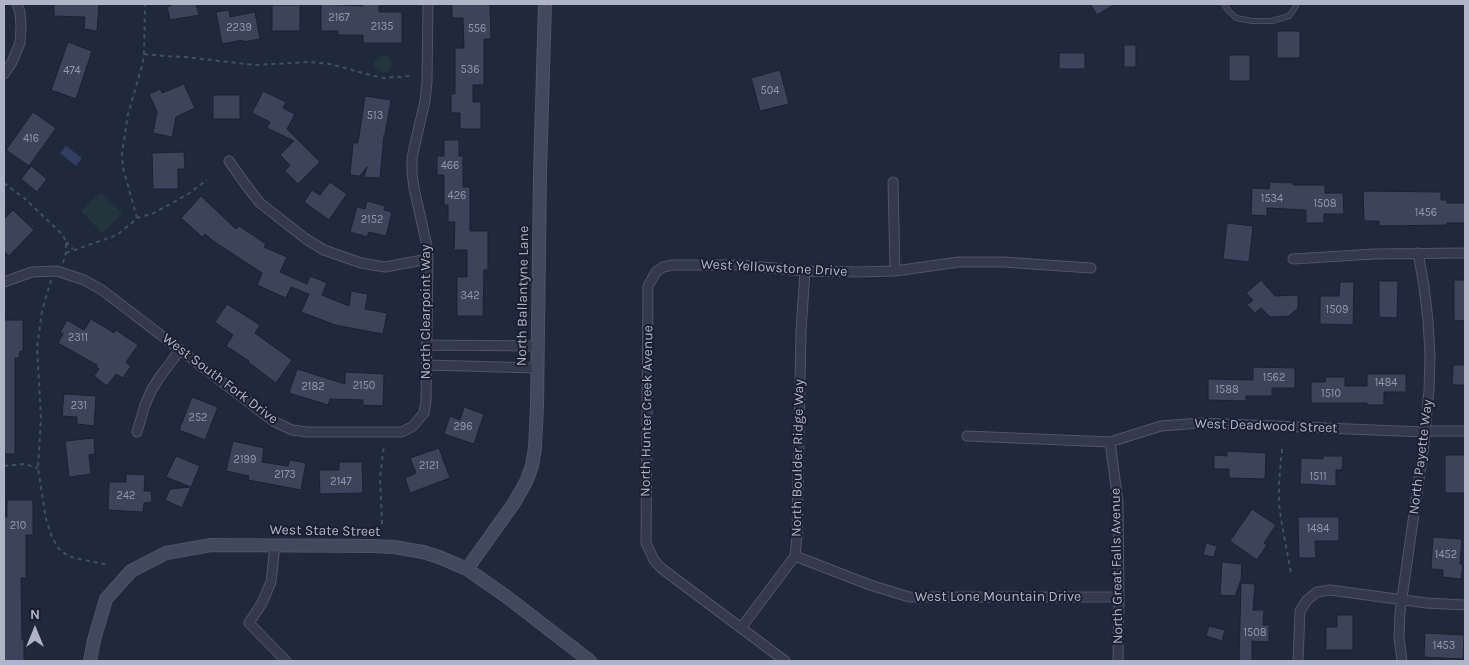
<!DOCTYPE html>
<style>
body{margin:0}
#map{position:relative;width:1469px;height:665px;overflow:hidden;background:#20283b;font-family:Karla,sans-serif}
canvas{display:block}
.frame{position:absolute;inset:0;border:5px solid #afb5c7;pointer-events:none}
.north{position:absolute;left:10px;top:605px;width:50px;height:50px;-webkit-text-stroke:4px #1a1f30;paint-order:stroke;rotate:0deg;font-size:14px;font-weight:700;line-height:20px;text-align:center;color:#afb5c7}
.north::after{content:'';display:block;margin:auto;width:18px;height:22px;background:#afb5c7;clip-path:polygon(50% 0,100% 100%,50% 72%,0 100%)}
</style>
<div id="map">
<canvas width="1469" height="665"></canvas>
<div class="frame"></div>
<div class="north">N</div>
</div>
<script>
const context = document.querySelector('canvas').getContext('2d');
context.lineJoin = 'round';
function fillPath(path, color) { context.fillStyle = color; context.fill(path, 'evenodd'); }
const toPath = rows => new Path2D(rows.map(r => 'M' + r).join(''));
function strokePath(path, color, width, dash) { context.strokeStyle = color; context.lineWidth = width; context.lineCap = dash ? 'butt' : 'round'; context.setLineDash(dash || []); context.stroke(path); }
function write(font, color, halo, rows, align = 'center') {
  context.font = font + ' Karla,sans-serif'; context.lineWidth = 4; context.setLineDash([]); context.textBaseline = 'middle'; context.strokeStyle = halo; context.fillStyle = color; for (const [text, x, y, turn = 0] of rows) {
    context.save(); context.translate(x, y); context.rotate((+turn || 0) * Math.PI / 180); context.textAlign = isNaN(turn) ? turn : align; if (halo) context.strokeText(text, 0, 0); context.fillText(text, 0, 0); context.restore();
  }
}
const green = toPath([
 '374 64a9 9 0 1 1 18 0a9 9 0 1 1-18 0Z',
 [101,192,122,213,102,233,81,211]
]);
const water = toPath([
 [66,146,82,158,76,166,60,153]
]);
const building = toPath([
 [54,4,99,4,97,31,84,29,85,17,54,16,54,4],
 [172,4,196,4,199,15,170,20,167,7,172,5,172,4],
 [321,4,363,6,363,4,379,4,379,12,402,12,402,43,363,43,363,35,338,35,338,31,321,31,321,4],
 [452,4,490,4,491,39,484,39,484,85,473,85,473,102,481,102,481,129,460,129,460,113,451,113,451,94,455,94,455,48,464,48,463,18,452,18,452,4],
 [1090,4,1115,4,1097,15,1090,4],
 [272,5,300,5,300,31,272,31,272,5],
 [229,10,230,17,255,12,260,39,243,42,243,40,222,44,216,12,229,10],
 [1277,31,1300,31,1300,58,1277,58,1277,31],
 [68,42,92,51,76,99,51,90,68,42],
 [1124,45,1136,45,1136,67,1124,67,1124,45],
 [1059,53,1085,53,1085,69,1059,69,1059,53],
 [1229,55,1250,55,1250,81,1229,81,1229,55],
 [780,70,789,104,760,111,751,78,780,70],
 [184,84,195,108,176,117,172,137,153,133,157,112,149,94,160,89,162,93,184,84],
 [263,91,286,102,283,108,295,114,287,129,320,162,298,184,285,171,290,165,280,155,294,141,267,128,270,122,252,113,263,91],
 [213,95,240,95,240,119,213,119,213,95],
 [365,96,391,100,385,135,384,135,380,178,364,177,367,167,360,176,350,175,353,143,358,143,365,96],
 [33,112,56,128,29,166,6,150,33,112],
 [444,140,459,140,459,156,463,156,463,187,470,187,470,231,488,231,488,270,484,270,483,316,457,316,457,277,467,277,467,250,454,250,455,222,448,222,448,205,444,205,444,175,437,175,437,156,444,156,444,140],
 [184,152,185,169,178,169,178,189,153,189,152,153,184,152],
 [31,166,47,179,37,192,21,179,31,166],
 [330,182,347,194,329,220,304,202,312,190,320,195,330,182],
 [1270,182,1293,183,1293,185,1325,185,1325,193,1343,193,1344,214,1324,214,1324,223,1306,223,1306,210,1267,208,1267,216,1251,215,1252,188,1269,189,1270,182],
 [1363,191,1441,192,1441,200,1447,200,1447,203,1465,203,1465,223,1447,223,1447,225,1379,226,1379,221,1364,221,1363,191],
 [201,196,236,229,239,226,266,244,264,247,287,257,280,272,307,284,310,276,327,283,322,295,349,306,351,291,368,294,365,309,387,313,383,334,335,325,301,312,309,294,291,287,286,298,257,285,262,273,212,240,205,234,202,237,181,218,201,196],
 [367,201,385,206,384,210,392,212,386,236,369,232,367,237,350,232,357,207,365,209,367,201],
 [13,210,34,230,9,256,4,251,4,219,13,210],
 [1227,223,1253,226,1249,262,1223,259,1227,223],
 [1261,280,1275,296,1298,295,1298,308,1289,316,1270,317,1261,308,1255,313,1247,305,1253,300,1246,293,1261,280],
 [1454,280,1465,280,1465,321,1454,320,1454,280],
 [1379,281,1398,281,1397,318,1379,317,1379,281],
 [1340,282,1354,282,1353,325,1320,324,1320,296,1339,296,1340,282],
 [227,304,260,325,255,333,292,360,276,383,248,362,249,361,226,346,233,335,215,322,227,304],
 [91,319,114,333,116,330,138,345,126,362,131,366,123,378,116,374,107,386,94,376,99,369,96,367,97,365,58,343,63,334,60,332,67,320,84,330,91,319],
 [4,320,23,320,23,352,20,351,19,358,15,358,15,454,4,454,4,320],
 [1453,365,1465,365,1465,385,1452,385,1453,365],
 [1253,367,1295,368,1295,388,1272,388,1272,396,1246,396,1246,401,1208,400,1208,379,1253,380,1253,367],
 [297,369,345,384,345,372,384,374,383,406,363,405,363,400,330,399,328,405,289,393,297,369],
 [1367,374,1406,374,1406,392,1384,392,1384,405,1367,405,1367,403,1311,403,1311,382,1325,382,1326,377,1345,377,1345,386,1367,386,1367,374],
 [64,394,96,396,94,426,77,424,77,417,62,416,64,394],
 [192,397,218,407,205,440,179,430,192,397],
 [464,407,484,414,474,444,444,434,450,416,460,420,464,407],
 [94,438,95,454,89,455,91,474,69,477,65,441,94,438],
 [233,441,264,448,262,462,288,466,290,460,306,463,301,490,248,480,249,476,226,471,233,441],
 [439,448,450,478,410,493,405,478,416,473,410,458,439,448],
 [1227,451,1266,453,1265,479,1229,478,1229,469,1214,469,1214,455,1227,456,1227,451],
 [1445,455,1465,455,1465,493,1445,493,1445,455],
 [176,456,200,466,182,508,165,500,170,489,191,487,166,477,176,456],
 [1323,456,1343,456,1342,470,1336,470,1336,486,1300,484,1301,458,1323,459,1323,456],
 [339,462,362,462,363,493,320,494,319,470,339,470,339,462],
 [126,474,145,475,144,491,151,491,152,502,144,503,143,512,108,510,109,482,126,482,126,474],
 [7,500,33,500,33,535,26,535,26,578,21,578,22,640,24,640,24,661,4,661,4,517,7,517,7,500],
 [1252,509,1276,525,1264,543,1267,545,1257,560,1230,541,1252,509],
 [1298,517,1339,517,1339,541,1315,541,1316,558,1299,558,1298,517],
 [1433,537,1462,539,1460,564,1463,564,1461,579,1443,577,1443,570,1431,569,1433,537],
 [1206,543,1217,546,1214,557,1203,555,1206,543],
 [1222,562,1242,564,1241,580,1235,596,1220,595,1222,562],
 [1241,583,1255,584,1253,610,1264,610,1263,625,1269,625,1269,642,1252,641,1252,661,1239,661,1241,583],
 [1337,615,1353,615,1353,650,1326,650,1326,627,1337,627,1337,615],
 [1209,626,1225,630,1222,641,1206,636,1209,626],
 [1425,633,1464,635,1463,659,1424,657,1425,633]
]);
const path = toPath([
 [144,54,164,56,185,57,255,65,309,62,330,64,370,75,384,78,410,76],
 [4,183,24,198,63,235,66,242,66,253,63,263],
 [137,218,123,168,122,153,128,114,142,66,144,54,145,4],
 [66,242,73,249],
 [66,253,117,235,132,223,137,218,154,213,188,194,207,180],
 [51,280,42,311,37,348,41,418,38,468,46,519,52,537,58,548,68,556,79,559,109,565],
 [1282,449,1279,482,1279,503,1281,519,1291,573],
 [4,466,24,464,38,468],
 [382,524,380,478,384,444]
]);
const lane = toPath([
 [1224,4,1228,10,1236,18,1252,21,1272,21,1289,16,1296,6,1296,4]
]);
const street = toPath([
 [4,74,12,62,20,43,21,26,20,12,17,4],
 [229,161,246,185,260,203,306,239,324,250,361,263,385,267,428,259],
 [893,182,895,271],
 [1293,259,1374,254,1465,253],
 [4,282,32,272,57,271,84,280,102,290,273,421,292,430,307,432,402,432,413,426,424,413,426,401,428,259,427,246,414,188,412,173,412,158,415,144,425,101,427,82,428,4],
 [427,345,537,346],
 [427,365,537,368],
 [137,432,145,405,151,391,159,378,180,350],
 [967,436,1110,442,1161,426,1201,423,1424,432,1435,431,1465,431],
 [1110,442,1118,502,1119,597,1118,661],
 [275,545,271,582,262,603,249,623,286,661],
 [795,556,870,585,909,597,1119,597],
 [741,628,795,556,797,537,801,331,805,271],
 [785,661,661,568,654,560,646,543,648,286,656,272,663,267,673,265,741,265,805,271,860,272,895,271,959,262,1003,262,1091,268],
 [1298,661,1300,611,1307,600,1317,592,1330,590,1426,603,1465,605],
 [1402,661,1399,638,1400,612,1424,444,1429,390,1430,355,1428,320,1424,286,1418,253]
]);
const secondary = toPath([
 [467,569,514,503,526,482,532,466,535,448,537,407,540,173,545,4],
 [90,661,94,640,106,599,131,571,166,553,211,545,372,546,394,547,423,552,439,557,467,569,507,597,590,661]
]);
const numberNames = [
 ["2167",339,18],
 ["2135",382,27],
 ["2239",239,28],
 ["556",477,29],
 ["536",470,70],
 ["474",72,71],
 ["504",770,91],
 ["513",375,116],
 ["416",31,139],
 ["466",450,166],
 ["426",457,196],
 ["1534",1272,199],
 ["1508",1325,204],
 ["1456",1426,213],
 ["2152",372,220],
 ["342",470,296],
 ["1509",1337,310],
 ["2311",78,338],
 ["1562",1274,378],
 ["1484",1386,383],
 ["2150",364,386],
 ["2182",313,387],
 ["1588",1227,390],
 ["1510",1331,394],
 ["231",79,406],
 ["252",198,418],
 ["296",463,427],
 ["2199",245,460],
 ["2121",429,466],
 ["2173",285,475],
 ["1511",1318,477],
 ["2147",341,482],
 ["242",126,496],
 ["210",18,526],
 ["1484",1318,529],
 ["1452",1446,555],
 ["1508",1255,633],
 ["1453",1444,646]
];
const streetNames = [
 ["West Yellowstone Drive",774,268,3],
 ["North Ballantyne Lane",523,296,-89],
 ["North Clearpoint Way",426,312,-90],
 ["West South Fork Drive",220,379,37],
 ["North Hunter Creek Avenue",647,411,-89],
 ["West Deadwood Street",1266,426,2],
 ["North Payette Way",1421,457,-83],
 ["North Boulder Ridge Way",798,458,-89],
 ["West State Street",325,531,1],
 ["North Great Falls Avenue",1117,566,-91],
 ["West Lone Mountain Drive",998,597]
];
fillPath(green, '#22353c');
fillPath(water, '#313e61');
fillPath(building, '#3c445b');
strokePath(building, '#1c2132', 1);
strokePath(lane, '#4f5566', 6);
strokePath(street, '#4f5566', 11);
strokePath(secondary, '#4f5566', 14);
strokePath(path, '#405259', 2, [4, 4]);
strokePath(lane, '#343a4b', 4.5);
strokePath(street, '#343a4b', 9);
strokePath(secondary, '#42485e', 12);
write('11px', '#9299ac', null, numberNames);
write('14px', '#afb5c7', '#1a1f30', streetNames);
</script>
